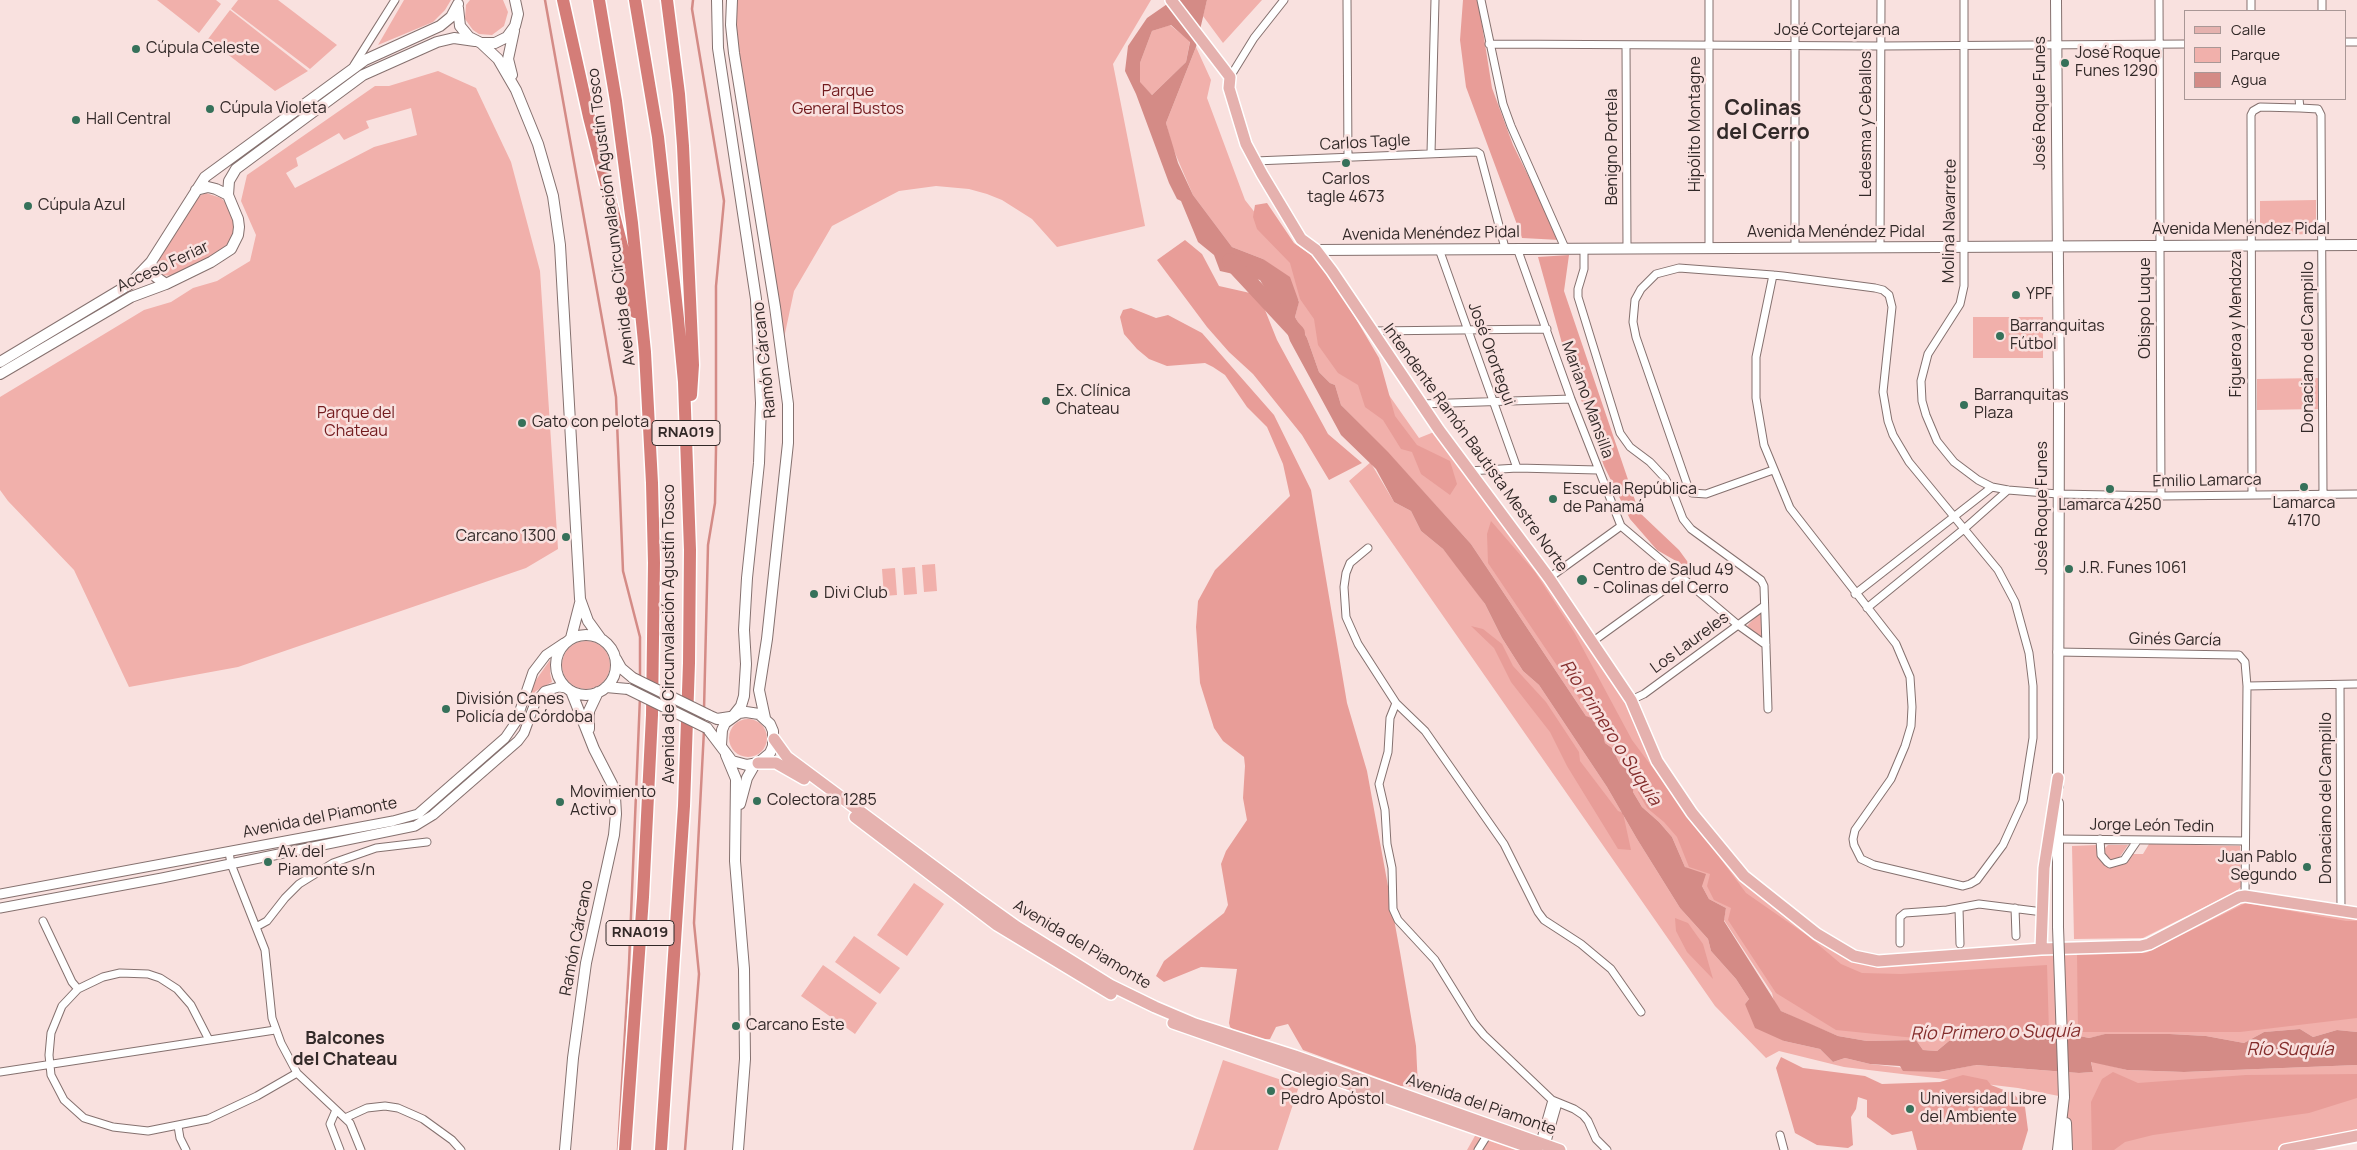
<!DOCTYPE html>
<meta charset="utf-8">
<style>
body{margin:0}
#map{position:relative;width:2357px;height:1150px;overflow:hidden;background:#f9e1df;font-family:Manrope,sans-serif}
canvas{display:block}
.legend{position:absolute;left:2184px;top:10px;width:162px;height:90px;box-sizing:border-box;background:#f9e1df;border:1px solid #a99796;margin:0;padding:6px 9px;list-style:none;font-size:15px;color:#322928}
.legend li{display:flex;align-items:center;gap:10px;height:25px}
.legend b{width:25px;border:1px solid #a99796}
</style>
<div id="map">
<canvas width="2357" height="1150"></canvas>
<ul class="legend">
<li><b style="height:6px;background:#e5b1ae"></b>Calle</li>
<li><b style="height:14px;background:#f1b0ab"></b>Parque</li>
<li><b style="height:14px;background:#d48b86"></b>Agua</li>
</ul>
</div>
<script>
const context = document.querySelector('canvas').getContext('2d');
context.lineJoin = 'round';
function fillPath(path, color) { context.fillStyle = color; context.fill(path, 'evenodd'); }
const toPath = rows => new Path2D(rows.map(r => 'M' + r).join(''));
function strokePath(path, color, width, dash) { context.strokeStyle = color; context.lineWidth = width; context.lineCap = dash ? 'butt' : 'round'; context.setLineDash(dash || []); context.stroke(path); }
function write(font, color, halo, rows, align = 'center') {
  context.font = font + ' Manrope,sans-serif'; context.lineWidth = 5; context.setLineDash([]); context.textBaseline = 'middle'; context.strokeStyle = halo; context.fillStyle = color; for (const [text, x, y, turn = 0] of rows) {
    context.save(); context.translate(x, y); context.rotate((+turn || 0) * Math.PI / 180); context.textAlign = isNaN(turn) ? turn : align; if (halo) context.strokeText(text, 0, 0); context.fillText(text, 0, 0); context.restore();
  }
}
const green = toPath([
 [157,0,216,0,221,4,199,33],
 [238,0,278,0,337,45,310,69,231,9],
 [404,0,451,0,445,10,433,22,378,45],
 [470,0,503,0,508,12,504,26,492,35,479,34,473,30,465,19,466,5],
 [736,0,1151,0,1113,64,1145,226,1057,247,1032,219,1002,200,987,194,969,189,936,186,899,191,832,226,794,291,784,338,741,82,735,17],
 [1207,0,1262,0,1223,43,1203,16],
 [230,10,308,71,275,91,208,39],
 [1170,25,1190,41,1186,62,1152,95,1140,83,1140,63,1152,31],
 [1196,47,1211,80,1207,98,1245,200,1309,281,1419,438,1439,430,1631,700,1652,751,1735,868,1817,934,1864,959,2141,946,2239,897,2357,913,2357,1032,2337,1030,2313,1037,2300,1029,2264,1032,2244,1043,2206,1036,2170,1034,2106,1034,2089,1038,2075,1035,2044,1037,2016,1036,1983,1041,1969,1039,1949,1041,1937,1051,1923,1050,1916,1040,1867,1041,1838,1036,1802,1021,1781,1011,1774,1002,1772,993,1724,920,1726,908,1709,899,1702,886,1685,867,1672,837,1659,822,1642,807,1633,792,1626,768,1620,764,1612,748,1605,743,1603,733,1586,716,1471,544,1391,456,1372,465,1394,502,1411,511,1421,531,1443,549,1465,576,1485,604,1502,638,1523,671,1539,685,1607,787,1637,839,1680,908,1708,939,1711,951,1736,979,1749,999,1745,1004,1784,1041,1820,1049,1833,1062,1845,1058,1870,1064,1939,1072,1975,1065,2079,1073,2093,1072,2091,1061,2127,1070,2184,1072,2357,1065,2357,1136,2285,1150,2067,1150,2064,1097,2018,1088,1844,1067,1779,1051,1766,1058,1715,1006,1349,481,1372,461,1387,452,1341,405,1335,385,1330,383,1319,372,1307,338,1295,317,1299,301,1263,259,1232,247,1193,195,1172,146,1166,123],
 [438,71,476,88,511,162,540,271,558,549,526,568,238,667,129,687,74,570,8,501,0,490,0,397,144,310,171,302,193,288,217,281,250,261,256,235,241,201,247,175,375,86,389,86],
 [411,108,417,135,374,147,295,188,286,173,298,166,296,158,339,133,344,140,369,128,366,121],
 [206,193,221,198,229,206,236,227,233,239,229,246,174,276,161,275,157,270,156,263,190,207,199,196],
 [2316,200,2316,234,2260,235,2260,201],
 [1973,317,2043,317,2043,358,1973,358],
 [2318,378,2318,409,2257,410,2257,379],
 [935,564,937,591,924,592,922,565],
 [915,567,917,594,904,595,902,568],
 [895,568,897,595,884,596,882,569],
 [1762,610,1764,641,1747,626],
 '562 665a24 24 0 1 1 48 0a24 24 0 1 1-48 0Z',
 [550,660,550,673,552,682,536,691,526,701,536,680],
 '729 738a19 19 0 1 1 38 0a19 19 0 1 1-38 0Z',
 [2149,844,2240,846,2241,887,2235,892,2143,938,2074,939,2072,846,2097,845,2098,858,2110,867,2123,864,2132,854,2143,854],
 [2108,845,2128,845,2119,858,2113,860,2108,858,2105,854,2104,849],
 [914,883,944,904,907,956,877,935],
 [854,936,900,968,880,994,835,962],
 [823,965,877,1003,855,1034,801,996],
 [1223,1060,1299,1086,1278,1150,1193,1150],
 [1476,1134,1523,1150,1467,1150]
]);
const forest = toPath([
 [1463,0,1478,0,1492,88,1513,145,1560,240,1522,238,1466,87,1460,40],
 [1267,203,1294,243,1314,257,1330,275,1379,358,1395,416,1417,445,1450,461,1457,484,1450,495,1421,474,1412,452,1401,449,1383,420,1365,407,1358,385,1338,373,1318,345,1314,319,1300,299,1290,263,1257,229,1253,217,1255,205],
 [1185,240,1202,254,1219,286,1259,295,1277,340,1328,434,1362,463,1329,480,1302,435,1253,374,1229,352,1207,327,1157,260],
 [1569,255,1564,291,1639,512,1679,550,1695,572,1657,550,1630,519,1604,466,1563,347,1538,257],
 [1131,308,1156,318,1168,315,1202,333,1274,415,1311,490,1347,703,1367,771,1400,952,1416,1046,1418,1087,1401,1086,1303,1050,1288,1024,1276,1027,1270,1039,1251,1040,1238,1034,1230,1027,1229,1023,1237,969,1201,967,1164,982,1156,976,1164,961,1224,913,1228,905,1221,864,1226,851,1247,820,1243,798,1245,766,1244,757,1223,741,1214,728,1200,683,1196,627,1198,601,1215,570,1290,496,1283,464,1267,427,1247,407,1225,375,1213,367,1205,363,1167,366,1149,359,1137,349,1124,334,1120,317,1123,310],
 [1491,521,1535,572,1574,632,1632,740,1746,893,1808,936,1841,964,1862,973,1901,974,2047,965,2049,1032,1915,1038,1836,1030,1776,993,1728,920,1731,908,1714,900,1707,886,1710,874,1689,867,1677,837,1664,822,1647,808,1638,792,1639,778,1631,768,1624,764,1617,748,1610,743,1607,733,1599,725,1599,719,1591,716,1488,563,1487,534],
 [1471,626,1483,629,1502,644,1513,666,1546,702,1579,752,1580,761,1618,811,1623,813,1631,850,1618,849,1567,766,1550,732,1511,682,1494,648],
 [2246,903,2346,921,2357,921,2357,1018,2240,1032,2078,1032,2077,953,2146,953],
 [1675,918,1688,923,1703,944,1713,979,1687,952,1676,931],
 [1781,1057,1803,1068,1865,1076,1882,1084,1940,1082,1963,1075,1987,1080,1991,1085,2014,1094,2025,1107,2028,1130,2022,1150,1917,1150,1912,1131,1892,1135,1867,1117,1867,1100,1858,1097,1856,1109,1851,1117,1853,1145,1848,1148,1817,1145,1795,1133,1776,1068],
 [2113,1072,2138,1083,2246,1075,2357,1074,2357,1098,2309,1113,2153,1135,2125,1142,2114,1150,2092,1150,2091,1102,2102,1079]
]);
const water = toPath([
 [1173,0,1207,0,1196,47,1166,123,1178,163,1193,195,1232,247,1263,259,1290,277,1299,302,1295,317,1307,338,1319,372,1330,383,1335,385,1341,405,1388,452,1471,544,1586,716,1594,719,1595,725,1603,733,1605,743,1612,748,1620,764,1626,768,1634,778,1633,792,1642,807,1659,822,1672,837,1685,867,1706,874,1702,886,1709,899,1726,908,1724,921,1781,1011,1838,1036,1867,1041,1916,1040,1923,1050,1937,1051,1949,1041,1969,1039,1983,1041,2016,1036,2044,1037,2075,1035,2089,1038,2105,1034,2170,1034,2206,1036,2244,1043,2264,1032,2300,1029,2313,1037,2337,1030,2357,1032,2357,1065,2184,1072,2127,1070,2091,1062,2093,1072,2079,1073,1976,1065,1939,1072,1903,1071,1900,1066,1870,1064,1845,1058,1833,1062,1820,1049,1784,1041,1755,1028,1745,1004,1749,999,1736,979,1711,951,1708,939,1680,908,1637,839,1607,787,1539,685,1523,671,1502,638,1485,604,1443,549,1421,531,1411,511,1394,502,1376,469,1341,435,1290,341,1282,317,1260,280,1220,271,1214,255,1198,242,1181,201,1177,199,1169,183,1136,94,1125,71,1128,46,1147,18],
 [1171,25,1190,42,1186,62,1152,95,1140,82,1140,63,1152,31]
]);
const stream = toPath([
 [545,0,616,397,623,571,640,637,640,679],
 [693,0,692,9,724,201,716,286,716,449,715,503,708,545,704,710],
 [618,1150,629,964,640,697],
 [685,1150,699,974,694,923,704,730]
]);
const river = toPath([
 [1230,261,1297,333]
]);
const minor = toPath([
 [1347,0,1348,158],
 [1481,0,1503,104,1511,126,1565,248],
 [1964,0,1964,286,1960,304,1928,354,1921,381,1922,401,1926,415,1937,441,1945,451,1954,462,1978,480,1992,487,2008,490,2058,494,2161,496,2357,494],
 [2159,0,2161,496],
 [2251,0,2251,11],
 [2322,0,2322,11],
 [2346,42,2357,42],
 [1489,44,1881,46,2186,44],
 [1626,46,1627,248],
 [354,65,395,0],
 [1230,77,1254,38,1284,0],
 [2299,99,2300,108,2318,109,2321,115,2323,494],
 [1431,153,1435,0],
 [1255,161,1477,152,1480,154,1505,248],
 [1880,247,1881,0],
 [1517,248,1571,399,1621,526,1738,625,1766,645],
 [1584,248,1584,269,1578,289,1578,297,1620,433,1630,447,1650,462,1665,478,1673,493,1683,519,1691,529,1761,580,1764,586,1768,709],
 [1795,248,1795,0],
 [1439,249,1517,468],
 [1709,249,1709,0],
 [1773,275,1756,357,1756,398,1764,445,1790,508,1896,644,1910,677,1912,707,1911,726,1905,746,1891,779,1855,830,1853,839,1854,845,1861,859,1874,865,1963,886,1970,884,1977,880,2003,845,2023,801,2033,738,2033,686,2029,653,2015,602,1998,570,1909,462,1893,435,1888,421,1883,392,1892,307,1889,295,1883,290,1875,288,1783,276,1773,275,1679,268,1656,274,1641,289,1635,300,1633,322,1636,337,1688,487,1692,493,1706,494,1773,470],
 [1372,331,1547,329],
 [1421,404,1571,399],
 [1469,471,1517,468,1598,470],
 [2252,495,2251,115,2253,111,2260,107,2300,108],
 [1368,548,1350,563,1346,573,1344,587,1346,617,1358,644,1396,703,1390,718,1388,752,1379,784,1385,810,1387,844,1392,868,1393,909,1398,920,1435,960,1474,1023,1484,1035,1552,1100,1574,1109,1583,1115,1588,1121,1596,1139,1607,1150],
 [1549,578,1621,526],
 [1855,594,1992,487],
 [1867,608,1964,529,2008,490],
 [1592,642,1682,577],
 [2057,652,2234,655,2239,655,2245,662,2247,686,2357,684],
 [2340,685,2341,912],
 [1631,700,1644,694,1764,606],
 [1396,703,1425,731,1504,844,1538,912,1544,920,1581,944,1611,969,1641,1012],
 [2058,839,2245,841],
 [2100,839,2101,855,2107,862,2110,864,2124,860,2137,841],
 [229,852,231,864,265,950,272,1018,281,1043,297,1073,350,1123,361,1150],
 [2245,896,2247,686],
 [1959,908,1960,944],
 [2015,908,2016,936],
 [43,921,72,982,78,989],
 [256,927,267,921,285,898,299,884,333,863,376,848,427,842],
 [1900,943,1900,917,1905,913,1947,910,1979,904,2043,912],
 [209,1040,191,1005,177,989,160,978,148,974,120,973,103,977,78,989,62,1006,51,1033,49,1055,51,1075,64,1100,84,1118,113,1127,148,1131,208,1119,257,1096,297,1073],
 [0,1072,275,1030],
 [336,1110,330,1124,340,1150],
 [345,1118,367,1108,385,1106,398,1108,423,1119,452,1140,461,1150],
 [178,1126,180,1138,186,1150],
 [1780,1135,1784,1150],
 [1540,1142,1552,1100],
 [1546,1145,1558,1103],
 [1478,1150,1488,1134]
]);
const tertiary = toPath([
 [0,894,393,821,418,814,505,738,516,722,533,672,546,655,564,643],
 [0,908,162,878,415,826,433,815,518,741,524,733,535,703,545,691,559,687,566,688]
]);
const secondary = toPath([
 [717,0,718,48,756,299,761,403,759,463,747,578,744,630,746,664,744,696,741,706,733,716],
 [732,0,731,25,734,53,775,307,788,404,788,443,767,639,759,690,765,718],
 [2056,0,2059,400,2058,786],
 [458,8,460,26,469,37,481,43,495,43,507,37,515,26,518,14,515,0],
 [481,43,498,59,516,90,538,144,553,196,560,245,580,599,588,621,601,639],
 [512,75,508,59,514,31],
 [196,190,208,187,216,189,228,195],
 [1316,250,2357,245],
 [151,262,156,277,166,284],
 [0,362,130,284,151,262,205,177,365,60,440,26,451,17,458,4],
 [0,374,131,297,166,284,211,262,231,249,238,235,239,227,238,219,228,195,229,181,236,169,363,75,437,42,454,38,475,41],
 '556 665a30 30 0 1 1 60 0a30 30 0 1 1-60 0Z',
 [571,638,580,603],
 [616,659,621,668,633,678],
 [606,687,628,689],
 [708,715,717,719,730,717],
 [707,728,732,761,747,765,758,763,770,753,773,746,773,731,770,724,759,714,746,712,739,713,725,723,722,730,721,745],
 [589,729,589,711,598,692],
 [726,755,736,779,735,861,744,969,745,1059,738,1150],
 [2058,803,2058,927],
 [740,804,747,778,755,764],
 [2066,1123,2067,1150],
 [565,1150,573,1058,586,963,614,835,616,814,615,797,612,784,594,749,571,691],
 [2058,1150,2064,1097]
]);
const primary = toPath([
 [1171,0,1230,77,1229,88,1246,144,1262,174,1301,239,1316,250,1332,271,1439,430,1549,578,1631,700,1657,761,1692,813,1744,876,1817,934,1854,956,1878,961,2041,949,2141,946,2149,944,2239,897,2245,896,2357,913],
 [774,739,787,757,975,897,1017,927,1110,985,1155,1007,1195,1024,1295,1056,1560,1150],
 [758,763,776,763,804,779],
 [855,817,997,925,1111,994],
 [2041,949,2044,868,2058,778],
 [1173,1023,1537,1150],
 [2285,1150,2357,1136]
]);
const motorway = toPath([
 [563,0,589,117,624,254,635,312],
 [599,0,616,101,632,223,645,352,652,483,654,563,652,715,643,897,625,1150],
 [635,0,658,137,678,319,684,382,690,550,689,663,684,806,661,1150],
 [667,0,679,94,683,146,693,365,691,395]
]);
const secondaryBridge = toPath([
 [633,678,708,715],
 [628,689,707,728],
 [2058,927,2064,1097]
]);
const markers = [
 [136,49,5,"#36715a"],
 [2065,63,5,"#36715a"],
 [210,109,5,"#36715a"],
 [76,120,5,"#36715a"],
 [1346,163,5,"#36715a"],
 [28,206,5,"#36715a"],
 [2016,295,5,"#36715a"],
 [2000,336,5,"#36715a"],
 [1046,401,5,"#36715a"],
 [1964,405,5,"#36715a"],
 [522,423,5,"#36715a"],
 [2304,487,5,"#36715a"],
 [2110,489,5,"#36715a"],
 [1553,499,5,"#36715a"],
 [566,537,5,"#36715a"],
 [2069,569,5,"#36715a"],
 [1582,580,6,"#36715a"],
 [814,594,5,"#36715a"],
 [446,709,5,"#36715a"],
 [757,801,5,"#36715a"],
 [560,802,5,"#36715a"],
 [268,862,5,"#36715a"],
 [2307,867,5,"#36715a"],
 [736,1026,5,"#36715a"],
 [1271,1091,5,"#36715a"],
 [1910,1109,5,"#36715a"]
];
const shields = [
 [686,433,68],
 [640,933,68]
];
const shieldNames = [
 ["RNA019",686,433],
 ["RNA019",640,933]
];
const streetNames = [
 ["José Cortejarena",1837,31],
 ["José Roque Funes",2041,103,-90],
 ["Hipólito Montagne",1696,124,-90],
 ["Ledesma y Ceballos",1867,124,-90],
 ["Carlos Tagle",1365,143,-3],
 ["Benigno Portela",1613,147,-90],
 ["Avenida de Circunvalación Agustín Tosco",612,217,-97],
 ["Molina Navarrete",1950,221,-89],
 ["Avenida Menéndez Pidal",2241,230],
 ["Avenida Menéndez Pidal",1836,233],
 ["Avenida Menéndez Pidal",1431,234,-1],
 ["Acceso Feriar",163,267,-25],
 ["Obispo Luque",2146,308,-90],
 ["Figueroa y Mendoza",2237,324,-90],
 ["Donaciano del Campillo",2309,347,-90],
 ["José Orortegui",1491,354,70],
 ["Ramón Cárcano",765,360,-96],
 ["Mariano Mansilla",1587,400,70],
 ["Intendente Ramón Bautista Mestre Norte",1475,448,54],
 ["Emilio Lamarca",2207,481,-1],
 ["José Roque Funes",2043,508,-90],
 ["Avenida de Circunvalación Agustín Tosco",670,634,-90],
 ["Ginés García",2175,640,1],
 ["Los Laureles",1690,643,-36],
 ["Donaciano del Campillo",2327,798,-90],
 ["Avenida del Piamonte",320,818,-11],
 ["Jorge León Tedin",2152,826,1],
 ["Ramón Cárcano",577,938,-79],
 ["Avenida del Piamonte",1082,945,31],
 ["Avenida del Piamonte",1481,1105,19]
];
const poiNames = [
 ["Cúpula Celeste",146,49],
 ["José Roque",2075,54],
 ["Funes 1290",2075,72],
 ["Cúpula Violeta",220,109],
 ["Hall Central",86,120],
 ["Carlos",1346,180,"center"],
 ["tagle 4673",1346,198,"center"],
 ["Cúpula Azul",38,206],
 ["YPF",2026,295],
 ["Barranquitas",2010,327],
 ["Fútbol",2010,345],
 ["Ex. Clínica",1056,392],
 ["Chateau",1056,410],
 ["Barranquitas",1974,396],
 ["Plaza",1974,414],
 ["Gato con pelota",532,423],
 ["Escuela República",1563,490],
 ["de Panamá",1563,508],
 ["Lamarca",2304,504,"center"],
 ["4170",2304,522,"center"],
 ["Lamarca 4250",2110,506,"center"],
 ["Carcano 1300",556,537,"right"],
 ["J.R. Funes 1061",2079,569],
 ["Centro de Salud 49",1593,571],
 ["- Colinas del Cerro",1593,589],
 ["Divi Club",824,594],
 ["División Canes",456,700],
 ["Policía de Córdoba",456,718],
 ["Movimiento",570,793],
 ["Activo",570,811],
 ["Colectora 1285",767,801],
 ["Av. del",278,853],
 ["Piamonte s/n",278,871],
 ["Juan Pablo",2297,858,"right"],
 ["Segundo",2297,876,"right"],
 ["Carcano Este",746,1026],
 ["Colegio San",1281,1082],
 ["Pedro Apóstol",1281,1100],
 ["Universidad Libre",1920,1100],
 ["del Ambiente",1920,1118]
];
const parkNames = [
 ["Parque",848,92],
 ["General Bustos",848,110],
 ["Parque del",356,414],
 ["Chateau",356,432]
];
const waterNames = [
 ["Río Primero o Suquía",1610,733,57],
 ["Río Primero o Suquía",1995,1033,-1],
 ["Río Suquía",2290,1050]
];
const neighbourhoodNames = [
 ["Balcones",345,1039],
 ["del Chateau",345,1060]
];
const districtNames = [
 ["Colinas",1763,109],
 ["del Cerro",1763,133]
];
fillPath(green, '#f1b0ab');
fillPath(forest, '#e89d98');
fillPath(water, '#d48b86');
strokePath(stream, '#d48b86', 2.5);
strokePath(river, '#d48b86', 16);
strokePath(minor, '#85716f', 9);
strokePath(tertiary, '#85716f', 11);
strokePath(secondary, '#85716f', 12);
strokePath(primary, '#fff', 14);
strokePath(motorway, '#fff', 15);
strokePath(minor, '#fff', 7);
strokePath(tertiary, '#fff', 9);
strokePath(secondary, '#fff', 10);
strokePath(primary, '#e5b1ae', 11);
strokePath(motorway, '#d47d78', 12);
strokePath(secondaryBridge, '#85716f', 12, []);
strokePath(secondaryBridge, '#fff', 10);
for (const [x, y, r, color] of markers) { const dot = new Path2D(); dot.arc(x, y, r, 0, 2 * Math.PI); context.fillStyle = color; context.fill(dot); strokePath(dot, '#f9e1df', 2); }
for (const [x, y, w] of shields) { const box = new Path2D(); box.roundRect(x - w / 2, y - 12.5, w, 25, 4); context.fillStyle = '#f9e1df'; context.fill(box); strokePath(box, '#322928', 1); }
write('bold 15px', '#322928', null, shieldNames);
write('16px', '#322928', '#f9e1df', streetNames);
write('16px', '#322928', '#f9e1df', poiNames, 'left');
write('16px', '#721b1e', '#f9e1df', parkNames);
write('italic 18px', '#842d2c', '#f9e1df', waterNames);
write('bold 18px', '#322928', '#f9e1df', neighbourhoodNames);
write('bold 21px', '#322928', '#f9e1df', districtNames);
</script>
